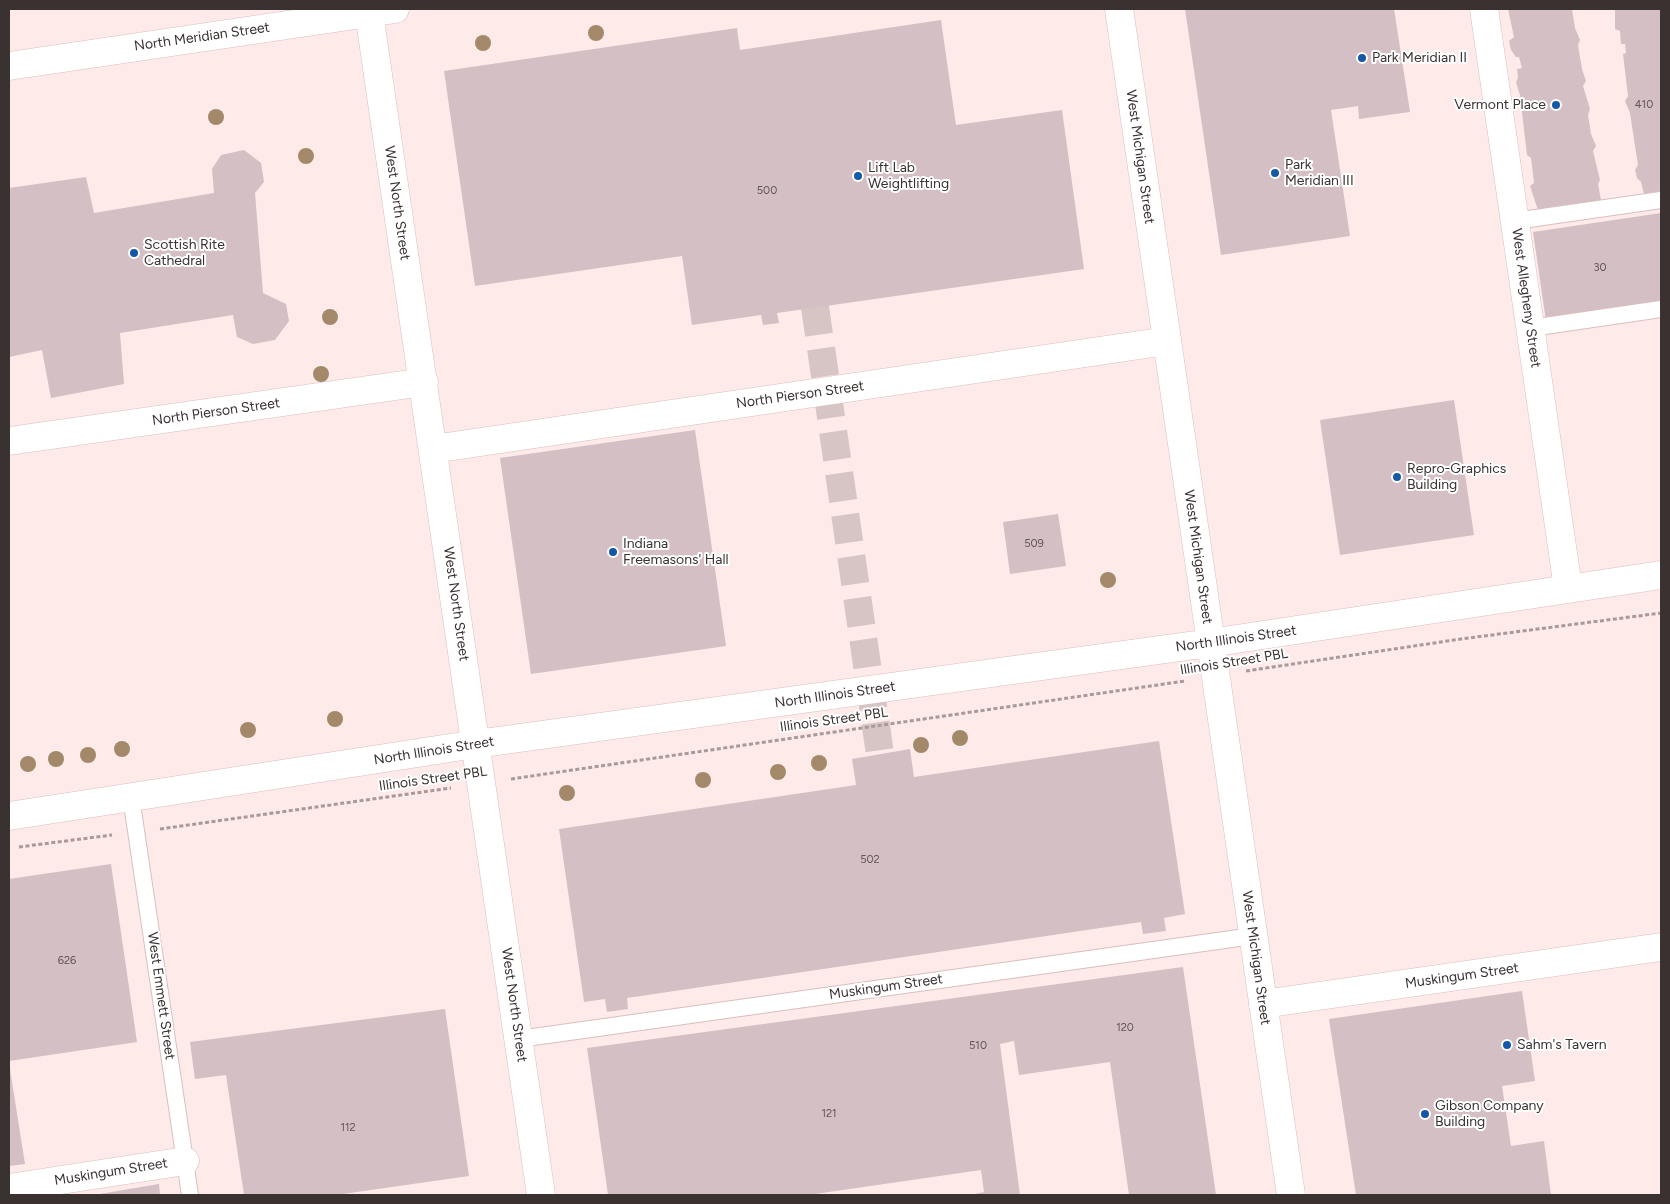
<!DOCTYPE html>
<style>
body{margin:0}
#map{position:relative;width:1670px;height:1204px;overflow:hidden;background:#fdeae9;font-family:Figtree,sans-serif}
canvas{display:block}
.frame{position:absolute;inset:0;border:10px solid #3a3131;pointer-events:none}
</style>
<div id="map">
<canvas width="1670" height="1204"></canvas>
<div class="frame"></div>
</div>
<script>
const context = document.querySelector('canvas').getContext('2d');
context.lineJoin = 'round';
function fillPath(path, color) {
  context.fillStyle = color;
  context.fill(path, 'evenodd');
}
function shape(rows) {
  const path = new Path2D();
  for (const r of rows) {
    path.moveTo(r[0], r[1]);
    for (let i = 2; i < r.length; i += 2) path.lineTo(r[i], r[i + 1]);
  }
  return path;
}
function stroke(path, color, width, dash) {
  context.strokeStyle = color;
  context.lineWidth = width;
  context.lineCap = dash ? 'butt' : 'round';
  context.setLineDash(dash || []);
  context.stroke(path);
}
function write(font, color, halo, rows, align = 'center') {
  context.font = font + ' Figtree,sans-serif';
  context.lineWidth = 4;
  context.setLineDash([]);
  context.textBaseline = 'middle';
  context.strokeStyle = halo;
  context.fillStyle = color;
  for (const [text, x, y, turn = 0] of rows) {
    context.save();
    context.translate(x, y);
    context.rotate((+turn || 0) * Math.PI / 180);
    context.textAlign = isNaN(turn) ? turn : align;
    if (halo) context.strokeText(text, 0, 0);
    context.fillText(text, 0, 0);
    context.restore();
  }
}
const building = shape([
 [1185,9,1394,9,1410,112,1359,119,1358,106,1331,110,1350,236,1221,255],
 [1508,9,1572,9,1575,28,1580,40,1578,45,1582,69,1586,81,1583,86,1590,109,1588,115,1591,134,1596,146,1593,151,1600,180,1598,184,1601,200,1538,210,1530,186,1534,183,1531,158,1527,155,1520,95,1516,82,1518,78,1517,69,1522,68,1519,57,1516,57,1511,50,1509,41,1514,37],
 [1615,9,1661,9,1661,191,1644,194,1641,182,1637,178,1635,170,1638,165,1630,113,1625,101,1628,96,1623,54,1626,53,1625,44,1621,44,1620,31,1615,29],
 [941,20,956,125,1062,110,1084,269,777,313,779,323,763,325,761,315,692,325,682,256,475,286,444,71,737,28,740,50],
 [244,150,261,163,264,182,255,193,263,293,286,304,289,321,275,340,253,344,237,337,233,315,120,333,124,384,51,398,42,350,9,357,9,188,86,177,94,213,214,193,212,169,221,155],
 [1661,213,1661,304,1546,321,1533,232],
 [1454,400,1474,535,1340,555,1320,420],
 [695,430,726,646,531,674,500,458],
 [1058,514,1066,566,1010,574,1003,522],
 [1159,741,1185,914,1164,918,1166,931,1143,934,1141,922,627,998,628,1009,607,1012,605,999,584,1002,559,829,856,785,852,759,910,749,914,777],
 [111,864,137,1042,9,1061,9,879],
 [1183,967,1216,1195,1129,1195,1110,1062,1019,1075,1014,1041,1000,1044,1020,1195,970,1195,984,1192,981,1170,808,1195,608,1195,587,1048],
 [1522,991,1535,1081,1502,1086,1511,1146,1544,1141,1551,1195,1356,1195,1329,1019],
 [445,1009,469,1176,336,1195,244,1195,226,1075,195,1079,190,1042],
 [9,1063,25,1164,9,1166],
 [159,1184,160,1195,100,1195,100,1194]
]);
const streetTunnel = shape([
 [815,307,880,754]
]);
const path = shape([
 [1246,671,1461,639,1661,613],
 [511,779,1185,681],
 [160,829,451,788],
 [19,847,112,835]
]);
const lane = shape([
 [1515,221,1661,200],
 [1531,328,1661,309],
 [131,797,190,1195],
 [519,1039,1253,936]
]);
const street = shape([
 [1484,9,1568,588],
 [9,441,424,382],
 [433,449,1167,341],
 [1263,1004,1661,947],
 [9,1188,185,1161]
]);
const secondary = shape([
 [395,9,369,13,541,1195],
 [1119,9,1291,1195],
 [9,816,476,744,1210,643,1661,575]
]);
const primary = shape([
 [9,66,369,13,368,9]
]);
const trees = [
 [596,33],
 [483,43],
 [216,117],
 [306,156],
 [330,317],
 [321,374],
 [1108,580],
 [335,719],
 [248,730],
 [960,738],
 [921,745],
 [122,749],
 [88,755],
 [56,759],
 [819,763],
 [28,764],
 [778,772],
 [703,780],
 [567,793]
];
const markers = [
 [1362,58,5,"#1458a8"],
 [1556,105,5,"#1458a8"],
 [1275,173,5,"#1458a8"],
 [858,176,5,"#1458a8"],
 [134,253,5,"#1458a8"],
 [1397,477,5,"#1458a8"],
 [613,552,5,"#1458a8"],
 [1507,1045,5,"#1458a8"],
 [1425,1114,5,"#1458a8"]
];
const numberNames = [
 ["410",1644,105],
 ["500",767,191],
 ["30",1600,268],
 ["509",1034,544],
 ["502",870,860],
 ["626",67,961],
 ["120",1125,1028],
 ["510",978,1046],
 ["121",829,1114],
 ["112",348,1128]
];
const streetNames = [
 ["North Meridian Street",202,37,-8],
 ["West Michigan Street",1140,157,82],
 ["West North Street",397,203,82],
 ["West Allegheny Street",1526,298,82],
 ["North Pierson Street",800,395,-8],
 ["North Pierson Street",216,412,-8],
 ["West Michigan Street",1198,557,82],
 ["West North Street",456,604,82],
 ["North Illinois Street",1236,639,-8],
 ["Illinois Street PBL",1234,662,-9],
 ["North Illinois Street",835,695,-8],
 ["Illinois Street PBL",834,720,-8],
 ["North Illinois Street",434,751,-9],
 ["Illinois Street PBL",433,779,-8],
 ["West Michigan Street",1256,958,82],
 ["Muskingum Street",1462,976,-8],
 ["Muskingum Street",886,987,-8],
 ["West Emmett Street",161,996,82],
 ["West North Street",514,1005,82],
 ["Muskingum Street",111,1172,-9]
];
const poiNames = [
 ["Park Meridian II",1372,58],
 ["Vermont Place",1546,105,"right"],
 ["Park",1285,165],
 ["Meridian III",1285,181],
 ["Lift Lab",868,168],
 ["Weightlifting",868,184],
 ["Scottish Rite",144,245],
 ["Cathedral",144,261],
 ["Repro-Graphics",1407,469],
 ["Building",1407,485],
 ["Indiana",623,544],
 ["Freemasons' Hall",623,560],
 ["Sahm's Tavern",1517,1045],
 ["Gibson Company",1435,1106],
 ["Building",1435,1122]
];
fillPath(building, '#d4bfc5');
stroke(streetTunnel, '#d6c5c4', 28, [28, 14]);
stroke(lane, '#d7c0be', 18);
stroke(street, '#d7c0be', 29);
stroke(secondary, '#d7c0be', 29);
stroke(primary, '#d7c0be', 29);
stroke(path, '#a89a99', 3, [4, 2.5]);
stroke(lane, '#fff', 16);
stroke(street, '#fff', 28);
stroke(secondary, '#fff', 28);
stroke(primary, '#fff', 28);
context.fillStyle = '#a38969';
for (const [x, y] of trees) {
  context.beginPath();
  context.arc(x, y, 8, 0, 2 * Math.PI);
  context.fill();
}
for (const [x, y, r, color] of markers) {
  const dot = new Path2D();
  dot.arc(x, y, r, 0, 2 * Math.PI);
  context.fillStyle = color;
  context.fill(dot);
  stroke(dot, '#fff', 2);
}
write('11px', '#605456', null, numberNames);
write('14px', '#3a3131', '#fff', streetNames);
write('14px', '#3a3131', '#fff', poiNames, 'left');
</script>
